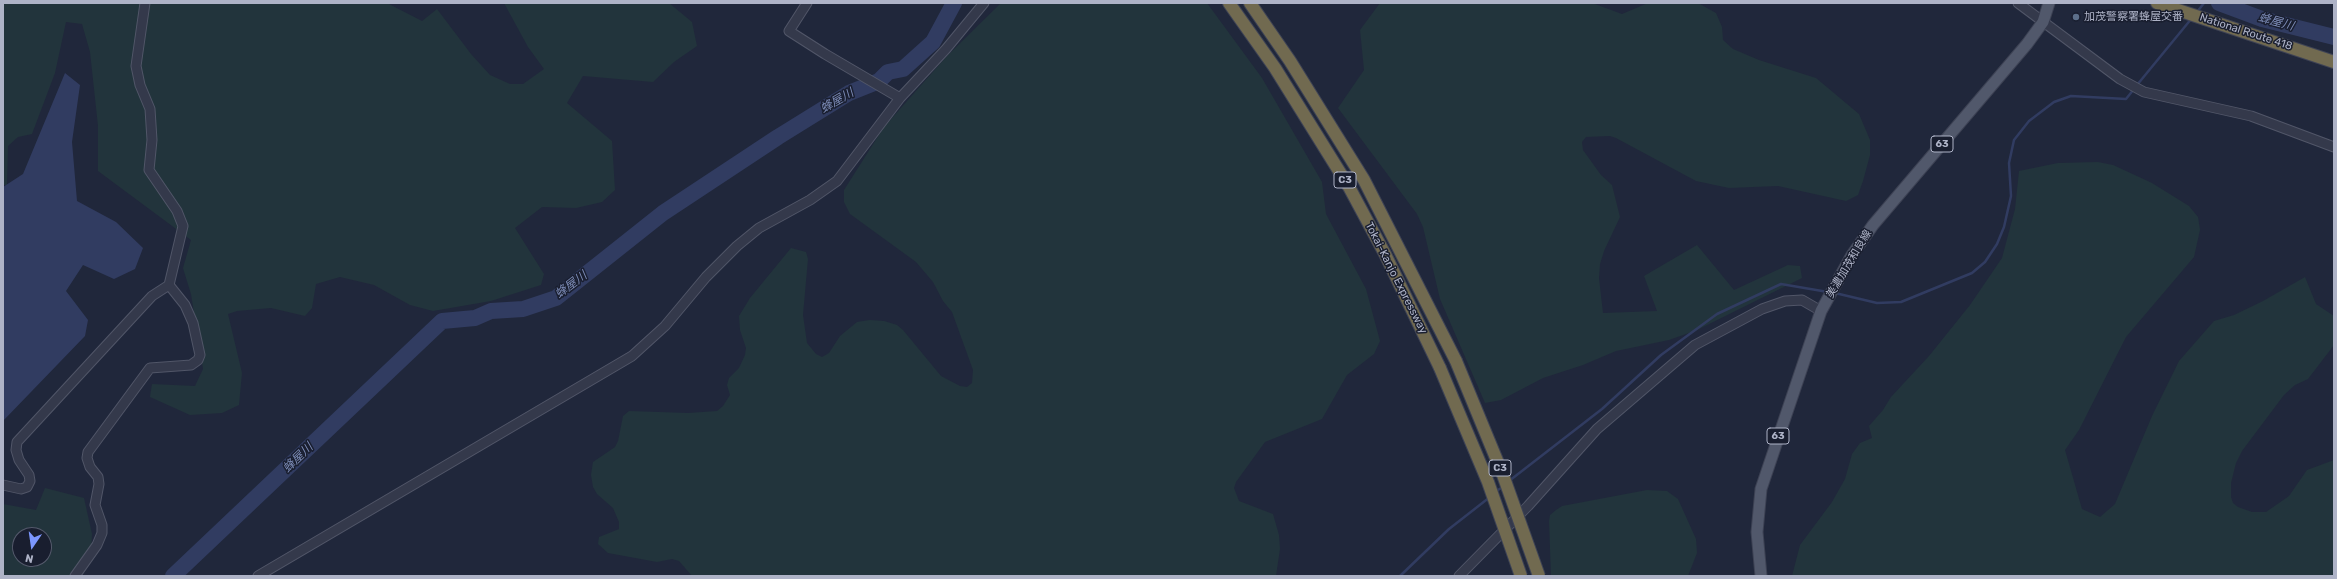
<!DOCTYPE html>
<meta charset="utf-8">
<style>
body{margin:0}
#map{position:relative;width:2337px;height:579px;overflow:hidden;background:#20273b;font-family:Rubik,sans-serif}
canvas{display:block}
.frame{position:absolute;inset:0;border:4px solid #aeb3c7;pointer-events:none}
.north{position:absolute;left:12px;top:527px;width:40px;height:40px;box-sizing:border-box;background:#191e2f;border:1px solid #555a6c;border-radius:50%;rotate:193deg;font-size:11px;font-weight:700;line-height:16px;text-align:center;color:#aeb3c7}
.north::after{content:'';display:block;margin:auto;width:14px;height:18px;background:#7c97fe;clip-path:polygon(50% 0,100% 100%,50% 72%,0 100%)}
</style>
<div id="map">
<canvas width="2337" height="579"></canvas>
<div class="frame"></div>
<div class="north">N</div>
</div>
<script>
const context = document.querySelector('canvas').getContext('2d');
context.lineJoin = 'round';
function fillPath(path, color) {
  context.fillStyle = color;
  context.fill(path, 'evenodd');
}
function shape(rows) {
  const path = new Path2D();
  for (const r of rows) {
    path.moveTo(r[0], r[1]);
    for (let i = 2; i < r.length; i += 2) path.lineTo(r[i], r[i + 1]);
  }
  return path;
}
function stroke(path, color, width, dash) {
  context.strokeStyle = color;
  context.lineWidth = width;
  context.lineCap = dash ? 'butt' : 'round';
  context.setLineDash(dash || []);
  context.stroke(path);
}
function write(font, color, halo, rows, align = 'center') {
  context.font = font + ' Rubik,"Noto Sans JP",sans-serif';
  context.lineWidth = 3;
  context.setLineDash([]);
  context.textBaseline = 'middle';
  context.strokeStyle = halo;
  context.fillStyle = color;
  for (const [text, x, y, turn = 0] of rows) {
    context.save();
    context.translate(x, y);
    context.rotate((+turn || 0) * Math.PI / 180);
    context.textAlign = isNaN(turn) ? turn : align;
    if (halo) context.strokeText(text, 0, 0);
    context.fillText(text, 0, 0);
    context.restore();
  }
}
const green = shape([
 [3,3,387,3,422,21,437,9,471,54,490,75,510,84,523,84,544,69,528,47,504,3,669,3,692,22,697,46,674,62,653,82,583,76,567,103,612,141,615,190,602,202,576,208,542,207,515,228,544,274,541,285,491,301,433,311,410,305,374,285,340,277,316,284,312,308,305,316,271,308,237,311,228,314,242,373,239,405,222,413,190,415,150,397,152,384,195,386,203,369,191,294,183,268,191,240,98,171,98,126,90,52,82,24,66,22,55,73,32,134,18,137,8,146,7,185,3,185],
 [1001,3,1207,3,1262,78,1322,182,1326,214,1366,289,1380,341,1374,354,1347,375,1322,419,1265,442,1236,482,1234,488,1239,501,1273,514,1279,535,1280,549,1276,576,692,576,679,561,672,559,657,562,608,553,598,544,599,537,619,529,619,522,613,508,597,494,593,487,591,475,593,462,615,447,618,441,623,416,629,411,688,413,717,411,723,406,730,395,727,385,729,378,739,368,745,355,746,348,740,330,739,316,750,298,791,248,806,252,808,259,803,315,807,343,816,354,822,357,829,353,840,336,857,322,870,320,884,321,897,325,903,330,941,376,960,386,967,387,972,383,973,370,952,312,943,301,933,282,916,262,850,214,844,202,844,190,884,127,947,56],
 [1380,3,1592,3,1622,14,1648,3,1698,3,1716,13,1722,27,1723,40,1733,49,1759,60,1816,78,1859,114,1870,140,1870,155,1863,181,1858,195,1846,201,1778,186,1729,188,1696,181,1616,138,1610,136,1586,137,1582,142,1583,150,1601,175,1612,185,1620,217,1604,251,1600,264,1599,278,1603,313,1657,311,1644,276,1697,245,1734,290,1788,265,1800,266,1802,278,1697,330,1669,340,1616,351,1583,365,1543,378,1501,400,1485,403,1440,299,1423,227,1417,214,1338,108,1364,70,1360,30],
 [2098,162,2113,165,2152,183,2189,206,2198,217,2200,230,2194,257,2126,337,2079,430,2065,450,2082,509,2100,517,2115,504,2152,416,2179,361,2214,321,2234,315,2263,301,2305,277,2316,304,2334,316,2334,345,2308,379,2295,385,2284,395,2242,451,2236,463,2231,483,2231,497,2233,503,2238,507,2252,512,2266,512,2289,496,2307,470,2334,460,2334,576,1792,576,1800,545,1832,502,1845,479,1852,454,1860,443,1872,438,1869,426,1883,410,1891,397,1929,356,1970,305,2002,258,2015,209,2019,171,2058,163],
 [45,488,84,498,92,534,91,555,69,576,3,576,3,504,36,510],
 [20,535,44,535,44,559,20,559],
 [1647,490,1667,491,1678,499,1696,539,1697,553,1688,576,1551,576,1549,521,1550,515,1556,510,1562,506]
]);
const water = shape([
 [65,73,80,85,72,142,77,201,116,222,143,248,135,269,114,279,83,265,66,291,88,320,85,336,3,421,3,187,23,174]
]);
const stream = shape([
 [2197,12,2204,3],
 [2137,85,2192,18],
 [1835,293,1877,303,1901,302,1972,273,1985,262,1997,244,2004,227,2011,196,2009,163,2014,140,2029,121,2054,102,2071,96,2126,99,2134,89],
 [1509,481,1602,409,1661,355,1717,314,1781,284,1828,292],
 [1495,492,1504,486],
 [1400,576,1449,529,1490,497]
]);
const river = shape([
 [2219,3,2262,19,2334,37],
 [173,576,442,321,475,318,491,311,523,309,556,298,663,213,778,137,849,93,879,81,888,72,903,69,933,42,954,3]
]);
const minor = shape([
 [807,3,789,31,825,54,900,98],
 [2018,3,2120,79,2144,92,2251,116,2334,147],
 [3,485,21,489,27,487,30,481,29,475,19,460,16,450,17,442,152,296,169,285,183,226,177,211,149,170,152,140,150,109,140,85,136,66,145,3],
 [75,576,97,545,102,533,102,525,95,505,99,484,98,477,90,467,87,458,88,452,150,368,191,365,198,360,200,355,193,323,185,305,169,285],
 [258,576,632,356,665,326,706,277,737,246,759,228,810,200,837,181,900,98,946,49,984,3],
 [1459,576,1528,506,1597,429,1695,345,1762,309,1785,301,1802,300,1821,311]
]);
const major = shape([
 [1761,576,1757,532,1761,489,1821,311,1852,255,1873,225,2027,44,2043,22,2049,3]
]);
const highway = shape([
 [1229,3,1275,68,1349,187,1385,254,1440,368],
 [1250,3,1290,61,1364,180,1456,361],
 [2157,3,2334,62]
]);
const highwayBridge = shape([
 [1456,361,1503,475,1539,576],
 [1440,368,1488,482,1521,576]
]);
const markers = [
 [2076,17,4,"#5c6f8a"]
];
const shields = [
 [1942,144,22],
 [1345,180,22],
 [1778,436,22],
 [1500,468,22]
];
const shieldNames = [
 ["63",1942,144],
 ["C3",1345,180],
 ["63",1778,436],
 ["C3",1500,468]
];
const poiNames = [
 ["加茂警察署蜂屋交番",2084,17]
];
const streetNames = [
 ["National Route 418",2246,32,18],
 ["美濃加茂和良線",1849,264,-59],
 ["Tokai-Kanjo Expressway",1396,278,63]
];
const waterNames = [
 ["蜂屋川",2276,22,15],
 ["蜂屋川",837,101,-30],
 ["蜂屋川",571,285,-37],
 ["蜂屋川",298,458,-44]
];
fillPath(green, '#22343c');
fillPath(water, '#313c61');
stroke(stream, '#313c61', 2.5);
stroke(river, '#313c61', 16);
stroke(minor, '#515668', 11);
stroke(major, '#3d4254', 13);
stroke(highway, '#3e4355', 14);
stroke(minor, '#34394b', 9);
stroke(major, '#51586b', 11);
stroke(highway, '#716a50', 12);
stroke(highwayBridge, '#3e4355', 14, []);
stroke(highwayBridge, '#716a50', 12);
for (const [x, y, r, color] of markers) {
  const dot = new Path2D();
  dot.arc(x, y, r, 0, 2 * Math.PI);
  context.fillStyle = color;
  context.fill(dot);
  stroke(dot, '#191e2f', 1.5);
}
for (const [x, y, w] of shields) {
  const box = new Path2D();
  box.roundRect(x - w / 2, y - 8, w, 16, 3);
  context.fillStyle = '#191e2f';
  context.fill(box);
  stroke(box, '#aeb3c7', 1);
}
write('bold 10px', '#aeb3c7', null, shieldNames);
write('11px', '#aeb3c7', '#191e2f', poiNames, 'left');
write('11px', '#aeb3c7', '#191e2f', streetNames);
write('italic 12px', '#7c8bb6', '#191e2f', waterNames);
</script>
